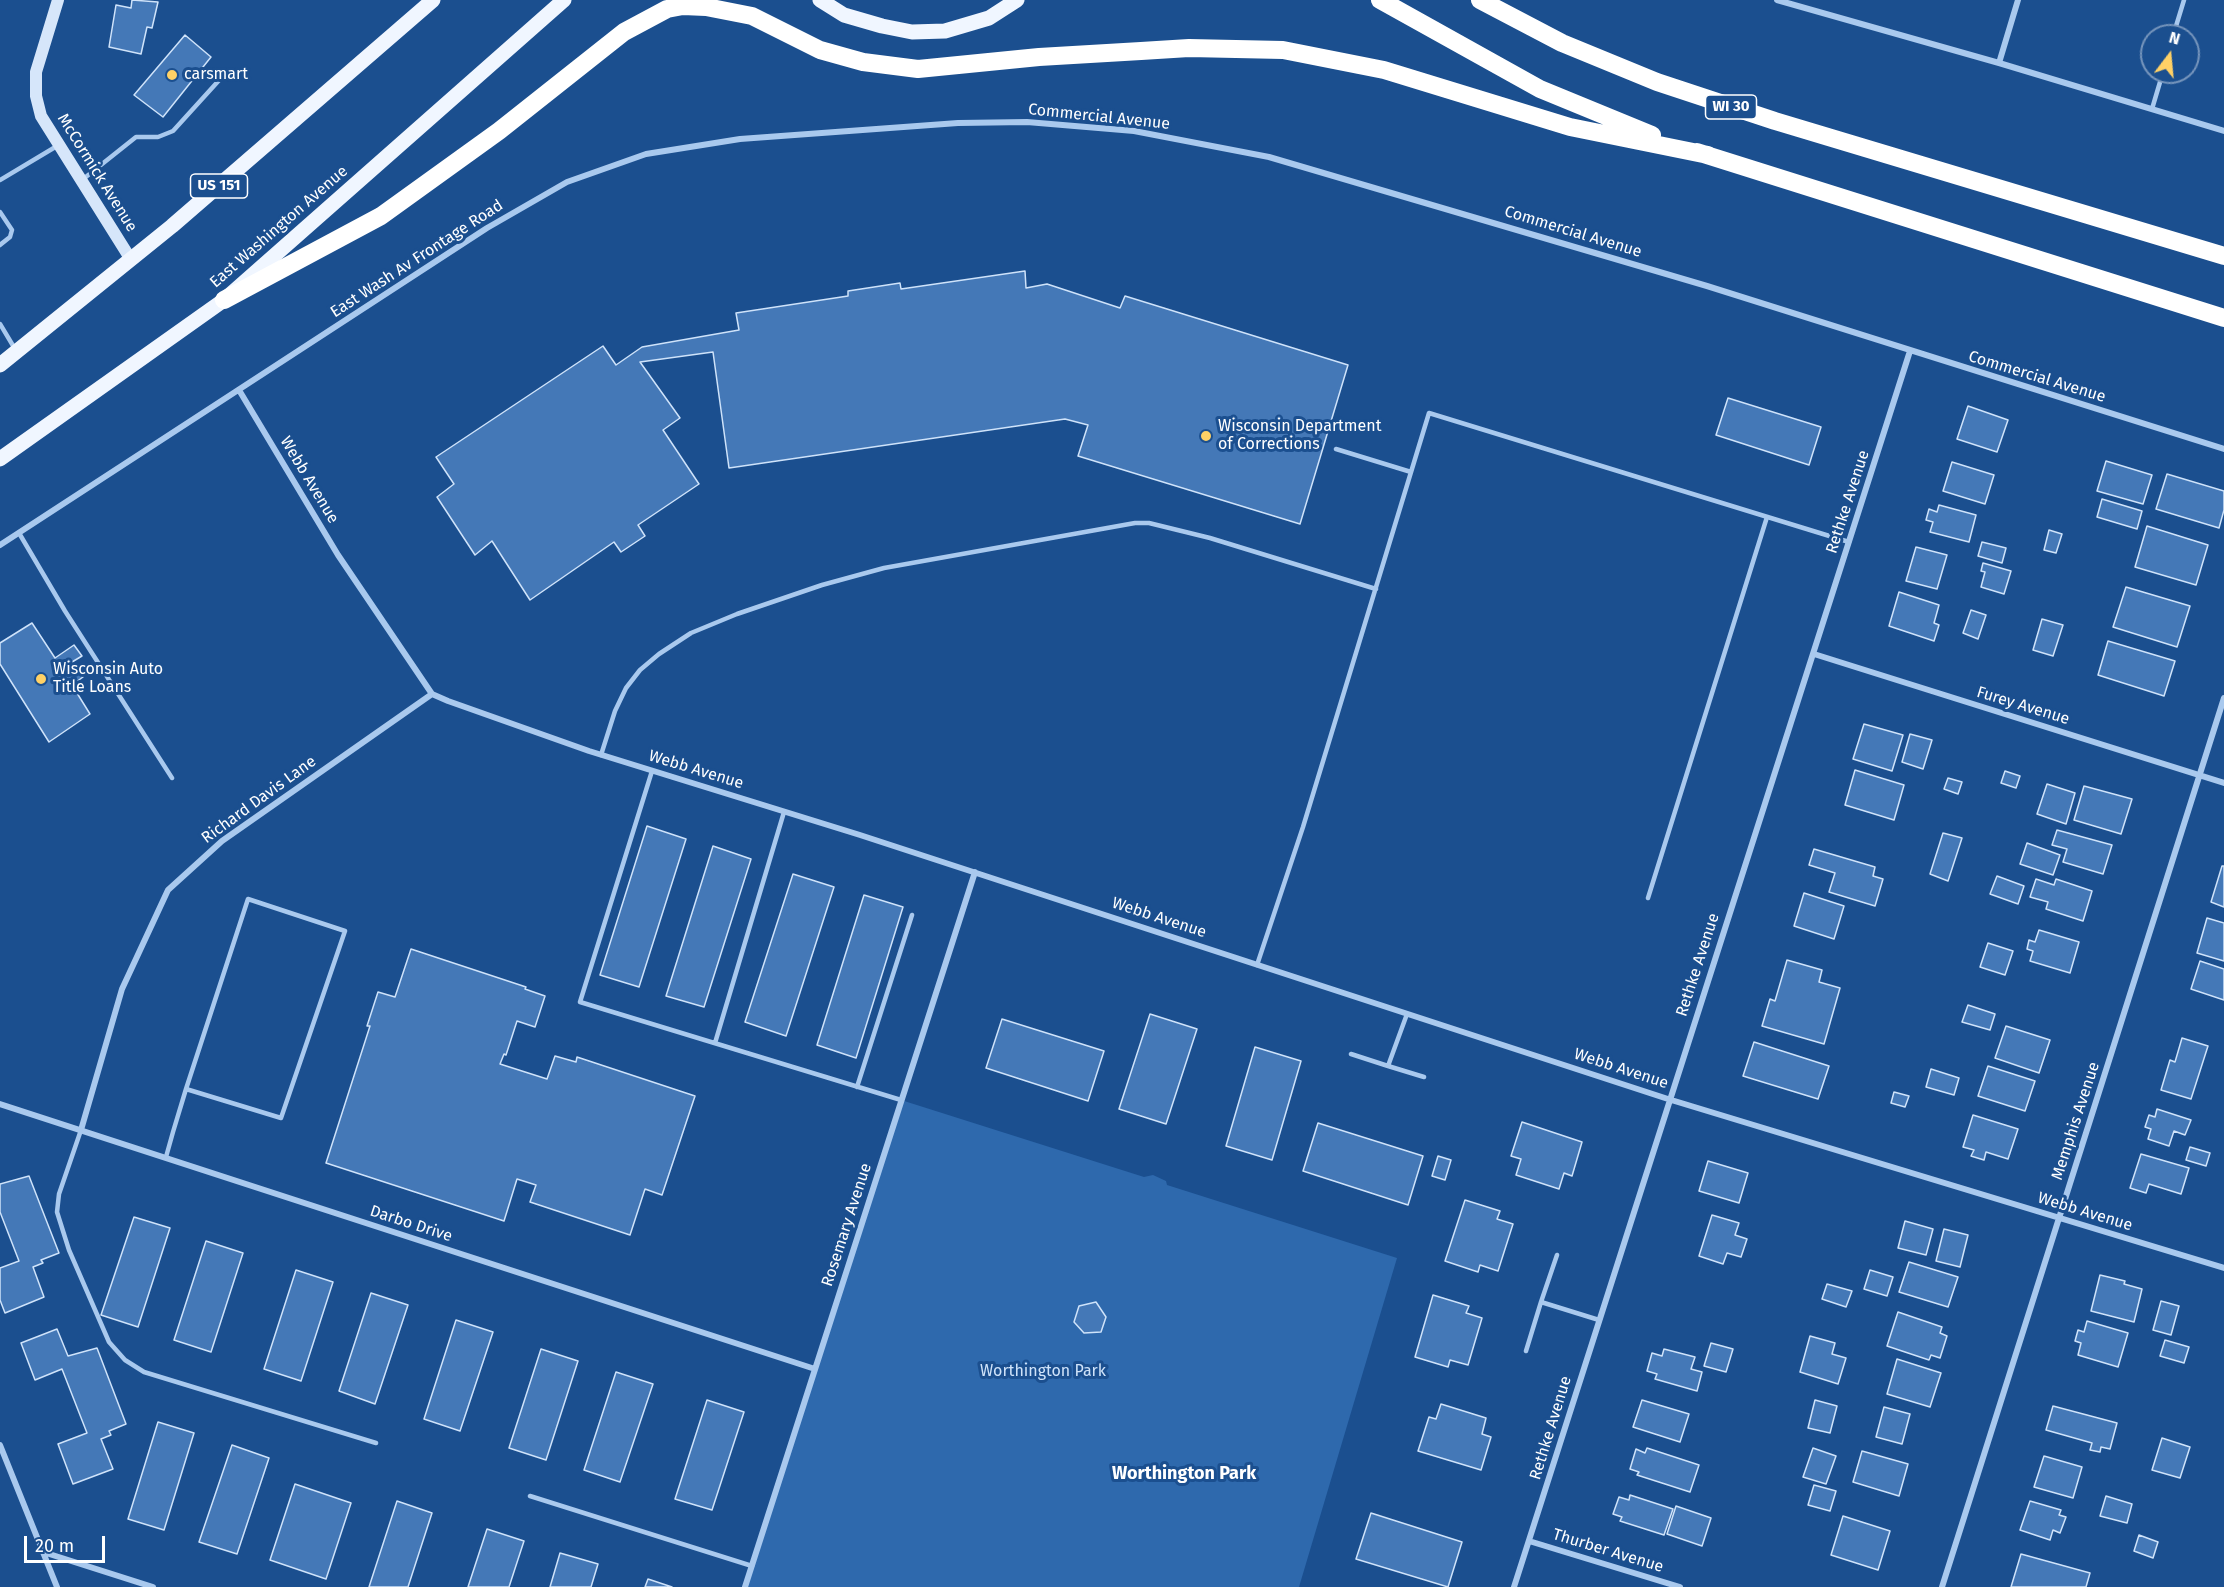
<!DOCTYPE html>
<style>
body{margin:0}
#map{position:relative;width:2224px;height:1587px;overflow:hidden;background:#1b4f8f;font-family:"Fira Sans",sans-serif}
canvas{display:block}
.north{position:absolute;left:2140px;top:24px;width:60px;height:60px;box-sizing:border-box;background:#1b4f8f;border:2px solid #7695bc;border-radius:50%;rotate:16deg;font-size:16px;font-weight:700;line-height:24px;text-align:center;color:#fff}
.north::after{content:'';display:block;margin:auto;width:21px;height:27px;background:#ffd166;clip-path:polygon(50% 0,100% 100%,50% 72%,0 100%)}
.scale{position:absolute;left:24px;top:1536px;width:81px;height:27px;box-sizing:border-box;border:3px solid #fff;border-top:0;padding-left:8px;font-size:18px;line-height:21px;white-space:nowrap;color:#fff;-webkit-text-stroke:4px #1b4f8f;paint-order:stroke}
</style>
<div id="map">
<canvas width="2224" height="1587"></canvas>
<div class="north">N</div>
<div class="scale">20 m</div>
</div>
<script>
const context = document.querySelector('canvas').getContext('2d');
context.lineJoin = 'round';
function fillPath(path, color) {
  context.fillStyle = color;
  context.fill(path, 'evenodd');
}
function shape(rows) {
  const path = new Path2D();
  for (const r of rows) {
    path.moveTo(r[0], r[1]);
    for (let i = 2; i < r.length; i += 2) path.lineTo(r[i], r[i + 1]);
  }
  return path;
}
function stroke(path, color, width, dash) {
  context.strokeStyle = color;
  context.lineWidth = width;
  context.lineCap = dash ? 'butt' : 'round';
  context.setLineDash(dash || []);
  context.stroke(path);
}
function write(font, color, halo, rows, align = 'center') {
  context.font = font + ' "Fira Sans",sans-serif';
  context.lineWidth = 6;
  context.setLineDash([]);
  context.textBaseline = 'middle';
  context.strokeStyle = halo;
  context.fillStyle = color;
  for (const [text, x, y, turn = 0] of rows) {
    context.save();
    context.translate(x, y);
    context.rotate((+turn || 0) * Math.PI / 180);
    context.textAlign = isNaN(turn) ? turn : align;
    if (halo) context.strokeText(text, 0, 0);
    context.fillText(text, 0, 0);
    context.restore();
  }
}
const green = shape([
 [901,1100,1144,1177,1153,1175,1166,1181,1167,1185,1397,1258,1299,1587,745,1587]
]);
const building = shape([
 [132,0,158,2,152,28,147,27,141,54,109,47,116,5,131,8,132,0],
 [185,35,211,57,163,117,134,95,185,35],
 [1025,271,1026,288,1047,284,1120,308,1125,296,1348,365,1300,524,1078,456,1088,425,1065,419,729,468,713,352,640,362,680,418,663,430,699,484,638,525,645,536,621,552,614,542,530,600,492,541,475,555,437,497,454,484,436,457,603,346,616,365,642,347,739,330,736,313,848,296,848,291,900,283,901,289,1025,271],
 [1728,398,1821,427,1809,465,1716,435,1728,398],
 [1968,406,2008,420,1997,452,1957,439,1968,406],
 [2106,461,2152,475,2143,504,2097,491,2106,461],
 [1952,462,1994,475,1985,504,1943,491,1952,462],
 [2167,474,2224,491,2224,510,2219,528,2156,509,2167,474],
 [2102,499,2142,511,2137,529,2097,517,2102,499],
 [1939,505,1976,515,1969,542,1930,532,1933,522,1926,520,1929,509,1937,512,1939,505],
 [2147,526,2208,545,2196,585,2135,567,2147,526],
 [2049,530,2062,534,2056,553,2044,550,2049,530],
 [1982,542,2006,548,2002,563,1978,556,1982,542],
 [1916,547,1947,555,1937,589,1906,581,1916,547],
 [1983,563,2011,571,2004,594,1981,587,1985,572,1981,571,1983,563],
 [2126,587,2190,606,2177,647,2113,627,2126,587],
 [1899,592,1939,605,1934,623,1939,625,1934,641,1889,626,1899,592],
 [1971,610,1986,615,1978,639,1963,633,1971,610],
 [2042,619,2063,625,2053,656,2033,650,2042,619],
 [32,623,55,658,74,645,82,656,72,662,83,677,72,685,90,714,49,742,0,664,0,643,32,623],
 [2108,641,2175,661,2164,696,2098,675,2108,641],
 [1864,724,1903,735,1892,771,1853,759,1864,724],
 [1910,734,1932,740,1923,769,1902,762,1910,734],
 [1855,770,1904,785,1894,820,1845,805,1855,770],
 [2005,771,2020,776,2016,788,2001,783,2005,771],
 [1948,778,1962,782,1958,794,1944,789,1948,778],
 [2047,784,2075,793,2066,824,2037,814,2047,784],
 [2084,786,2132,799,2121,834,2074,820,2084,786],
 [647,826,686,839,639,987,600,975,647,826],
 [2057,830,2112,845,2103,874,2063,862,2067,849,2052,845,2057,830],
 [1943,833,1962,838,1948,881,1930,874,1943,833],
 [2027,843,2060,855,2053,875,2020,864,2027,843],
 [713,846,751,859,704,1007,666,996,713,846],
 [1814,849,1875,867,1873,876,1883,879,1875,906,1829,892,1835,873,1809,865,1814,849],
 [2222,866,2224,866,2224,907,2211,902,2222,866],
 [793,874,834,887,786,1036,745,1022,793,874],
 [1997,876,2024,886,2018,904,1990,894,1997,876],
 [2036,879,2054,885,2056,879,2092,891,2083,921,2046,909,2048,902,2030,897,2036,879],
 [1804,893,1844,906,1834,939,1794,926,1804,893],
 [864,895,903,907,856,1058,817,1045,864,895],
 [2207,918,2224,923,2224,961,2197,953,2207,918],
 [2039,930,2079,942,2070,973,2030,961,2033,951,2027,949,2029,940,2035,942,2039,930],
 [1988,943,2013,951,2005,975,1980,967,1988,943],
 [411,949,526,987,525,989,545,996,535,1027,517,1021,506,1055,504,1054,500,1064,547,1079,555,1056,576,1062,577,1057,695,1096,662,1195,645,1189,630,1235,530,1202,536,1185,517,1179,504,1221,326,1163,370,1026,367,1026,378,992,395,997,411,949],
 [1787,960,1822,970,1819,982,1840,988,1824,1044,1762,1026,1770,999,1775,1001,1787,960],
 [2200,961,2224,969,2224,1000,2191,989,2200,961],
 [1968,1005,1995,1014,1990,1030,1962,1022,1968,1005],
 [1150,1014,1197,1029,1166,1124,1119,1109,1150,1014],
 [1002,1019,1104,1051,1088,1101,986,1068,1002,1019],
 [2006,1026,2050,1040,2039,1073,1995,1058,2006,1026],
 [2182,1038,2208,1046,2191,1099,2161,1090,2170,1060,2175,1062,2182,1038],
 [1754,1042,1829,1066,1818,1099,1743,1076,1754,1042],
 [1255,1047,1301,1061,1272,1160,1226,1146,1255,1047],
 [1988,1066,2035,1081,2025,1111,1978,1096,1988,1066],
 [1931,1069,1959,1078,1954,1095,1926,1087,1931,1069],
 [1894,1092,1909,1096,1905,1107,1891,1103,1894,1092],
 [2157,1109,2191,1120,2185,1135,2174,1131,2169,1146,2148,1139,2151,1129,2145,1127,2149,1115,2155,1117,2157,1109],
 [1973,1115,2018,1129,2008,1159,1986,1152,1984,1160,1971,1156,1974,1150,1963,1147,1973,1115],
 [1522,1122,1582,1142,1572,1176,1564,1173,1559,1189,1516,1175,1521,1159,1511,1156,1522,1122],
 [1318,1123,1423,1156,1408,1205,1303,1171,1318,1123],
 [2190,1147,2210,1153,2206,1166,2186,1160,2190,1147],
 [2141,1154,2189,1168,2181,1194,2149,1184,2146,1193,2130,1188,2141,1154],
 [1438,1156,1451,1160,1445,1180,1432,1176,1438,1156],
 [1708,1161,1748,1173,1739,1203,1699,1191,1708,1161],
 [29,1176,59,1253,41,1260,43,1263,33,1267,44,1297,5,1313,0,1300,0,1268,19,1261,0,1212,0,1184,29,1176],
 [1465,1200,1500,1211,1497,1219,1513,1224,1498,1271,1480,1265,1478,1272,1445,1261,1465,1200],
 [1712,1215,1739,1223,1735,1235,1747,1239,1741,1257,1727,1253,1723,1264,1699,1256,1712,1215],
 [134,1217,170,1228,138,1327,101,1315,134,1217],
 [1905,1221,1933,1229,1926,1255,1898,1248,1905,1221],
 [1944,1229,1968,1235,1960,1267,1936,1261,1944,1229],
 [206,1241,243,1253,211,1352,174,1340,206,1241],
 [1909,1262,1958,1277,1948,1307,1899,1292,1909,1262],
 [296,1270,333,1282,301,1381,264,1369,296,1270],
 [1870,1270,1893,1277,1887,1296,1864,1289,1870,1270],
 [2100,1275,2125,1281,2124,1284,2142,1289,2134,1322,2091,1311,2100,1275],
 [1827,1284,1852,1291,1846,1307,1822,1299,1827,1284],
 [371,1293,408,1305,375,1404,339,1391,371,1293],
 [1433,1295,1469,1306,1466,1313,1482,1318,1468,1365,1450,1360,1448,1367,1415,1357,1433,1295],
 [2161,1301,2179,1306,2171,1335,2153,1330,2161,1301],
 [1096,1302,1106,1317,1101,1332,1084,1333,1074,1322,1079,1306,1096,1302],
 [1898,1312,1942,1327,1940,1333,1947,1336,1940,1358,1931,1355,1929,1360,1887,1346,1898,1312],
 [456,1320,493,1332,460,1431,424,1419,456,1320],
 [2087,1321,2128,1333,2118,1367,2078,1355,2081,1343,2075,1341,2078,1330,2084,1332,2087,1321],
 [57,1329,68,1356,97,1348,126,1424,109,1431,111,1435,101,1439,113,1469,73,1484,58,1444,87,1433,62,1369,35,1380,21,1343,57,1329],
 [1810,1336,1835,1343,1832,1354,1846,1358,1838,1384,1800,1372,1810,1336],
 [2165,1340,2189,1347,2184,1363,2160,1356,2165,1340],
 [1711,1343,1733,1349,1726,1372,1704,1366,1711,1343],
 [541,1349,578,1361,546,1460,509,1448,541,1349],
 [1664,1349,1695,1357,1691,1369,1702,1372,1697,1391,1655,1379,1657,1374,1647,1371,1652,1353,1662,1356,1664,1349],
 [1897,1359,1941,1373,1930,1407,1887,1394,1897,1359],
 [616,1372,653,1384,620,1482,584,1470,616,1372],
 [707,1400,744,1412,712,1510,675,1499,707,1400],
 [1642,1400,1689,1414,1680,1442,1633,1427,1642,1400],
 [1815,1400,1837,1406,1830,1433,1808,1428,1815,1400],
 [1441,1404,1486,1418,1482,1434,1491,1437,1481,1470,1418,1451,1429,1417,1436,1419,1441,1404],
 [2053,1406,2117,1423,2110,1449,2101,1447,2100,1452,2090,1450,2092,1443,2046,1430,2053,1406],
 [1884,1407,1910,1414,1902,1444,1876,1437,1884,1407],
 [158,1422,194,1433,164,1530,128,1519,158,1422],
 [2162,1438,2190,1447,2180,1478,2152,1470,2162,1438],
 [232,1445,269,1458,237,1554,199,1542,232,1445],
 [1647,1448,1699,1465,1690,1492,1637,1475,1639,1472,1630,1469,1636,1449,1645,1453,1647,1448],
 [1813,1448,1836,1456,1826,1484,1803,1477,1813,1448],
 [1862,1451,1908,1464,1899,1496,1853,1482,1862,1451],
 [2044,1456,2082,1467,2073,1498,2034,1487,2044,1456],
 [295,1484,351,1503,326,1579,270,1560,295,1484],
 [1814,1485,1836,1491,1830,1511,1808,1505,1814,1485],
 [1630,1495,1673,1509,1664,1535,1620,1521,1622,1517,1613,1514,1619,1497,1629,1500,1630,1495],
 [2106,1496,2132,1504,2127,1523,2100,1516,2106,1496],
 [397,1501,432,1513,408,1587,369,1587,397,1501],
 [2030,1501,2061,1510,2059,1515,2066,1517,2060,1533,2053,1530,2050,1540,2020,1530,2030,1501],
 [1676,1506,1711,1518,1702,1546,1667,1534,1676,1506],
 [1371,1513,1462,1542,1448,1587,1356,1559,1371,1513],
 [1843,1516,1890,1531,1878,1570,1831,1555,1843,1516],
 [487,1529,524,1541,509,1587,468,1587,487,1529],
 [2139,1535,2158,1542,2153,1558,2134,1551,2139,1535],
 [560,1553,598,1564,591,1587,550,1587,560,1553],
 [2021,1554,2090,1573,2086,1587,2011,1587,2021,1554],
 [648,1579,672,1587,645,1587,648,1579]
]);
const lane = shape([
 [2173,36,2184,0],
 [2152,109,2163,72],
 [0,180,57,146],
 [82,180,136,137,158,137,173,131,222,77],
 [0,212,12,230,10,237,0,245],
 [0,324,15,349],
 [1336,449,1411,472],
 [19,533,65,611,172,778],
 [601,755,615,711,626,688,640,670,659,654,691,633,737,614,822,585,884,568,1135,523,1149,523,1210,538,1376,589],
 [652,771,580,1002,901,1100],
 [1648,898,1767,517],
 [1257,965,1303,827,1429,413,1849,542],
 [1407,1014,1388,1066,1424,1077],
 [715,1043,784,812],
 [1351,1054,1388,1066],
 [857,1087,912,915],
 [81,1130,59,1194,57,1212,69,1250,109,1342,125,1360,144,1372,376,1443],
 [166,1157,173,1132,186,1089,248,899,345,931,281,1118,186,1089],
 [1557,1255,1541,1302,1599,1320],
 [1526,1351,1541,1302],
 [530,1496,752,1566]
]);
const street = shape([
 [1777,0,1999,63,2224,131],
 [1999,63,2018,0],
 [239,390,338,555,432,694,448,701,589,751,860,835,1668,1099,2224,1268],
 [0,545,487,228,567,182,646,154,740,139,958,123,1027,122,1134,131,1269,157,1707,286,2224,449],
 [1814,654,2224,783],
 [0,1104,815,1369],
 [81,1130,122,989,168,890,222,841,432,694],
 [0,1445,57,1587],
 [1529,1541,1680,1587],
 [43,1552,153,1587],
 [745,1587,975,872],
 [1514,1587,1910,351],
 [1942,1587,2224,698]
]);
const secondary = shape([
 [58,0,36,72,36,96,41,116,130,258]
]);
const primary = shape([
 [820,0,844,15,882,26,912,32,945,31,989,18,1017,0],
 [0,365,172,226,433,0],
 [0,459,224,300,564,0]
]);
const highway = shape([
 [1380,0,1540,89,1652,135],
 [1480,0,1562,43,1657,82,1775,121,2224,256],
 [1697,152,2224,318],
 [224,300,381,216,499,131,624,32,667,9,683,6,706,7,752,16,820,50,863,62,918,69,1039,57,1141,51,1189,48,1283,50,1384,70,1570,127,1708,155]
]);
const markers = [
 [172,75,6,"#ffd166"],
 [1206,436,6,"#ffd166"],
 [41,679,6,"#ffd166"]
];
const shields = [
 [1731,107,51],
 [219,186,57]
];
const shieldNames = [
 ["WI 30",1731,107],
 ["US 151",219,186]
];
const poiNames = [
 ["carsmart",184,75],
 ["Wisconsin Department",1218,427],
 ["of Corrections",1218,445],
 ["Wisconsin Auto",53,670],
 ["Title Loans",53,688]
];
const streetNames = [
 ["Commercial Avenue",1099,117,6],
 ["McCormick Avenue",97,173,58],
 ["East Washington Avenue",279,227,-41],
 ["Commercial Avenue",1573,232,17],
 ["East Wash Av Frontage Road",417,259,-33],
 ["Commercial Avenue",2037,377,17],
 ["Webb Avenue",309,480,59],
 ["Rethke Avenue",1848,502,-72],
 ["Furey Avenue",2023,706,17],
 ["Webb Avenue",696,770,17],
 ["Richard Davis Lane",259,800,-36],
 ["Webb Avenue",1159,918,18],
 ["Rethke Avenue",1698,965,-72],
 ["Webb Avenue",1621,1069,18],
 ["Memphis Avenue",2076,1121,-72],
 ["Webb Avenue",2085,1212,17],
 ["Darbo Drive",411,1224,18],
 ["Rosemary Avenue",847,1225,-72],
 ["Rethke Avenue",1551,1428,-73],
 ["Thurber Avenue",1608,1551,17]
];
const parkNames = [
 ["Worthington Park",1043,1372]
];
const neighbourhoodNames = [
 ["Worthington Park",1184,1474]
];
fillPath(green, '#2e69ad');
fillPath(building, '#4478b7');
stroke(building, '#cfe3fa', 1.5);
stroke(lane, '#a9c9ee', 4.5);
stroke(street, '#a9c9ee', 6);
stroke(secondary, '#d6e6fa', 12);
stroke(primary, '#f0f6ff', 15);
stroke(highway, '#fff', 18);
for (const [x, y, r, color] of markers) {
  const dot = new Path2D();
  dot.arc(x, y, r, 0, 2 * Math.PI);
  context.fillStyle = color;
  context.fill(dot);
  stroke(dot, '#1b4f8f', 2);
}
for (const [x, y, w] of shields) {
  const box = new Path2D();
  box.roundRect(x - w / 2, y - 12, w, 24, 4.5);
  context.fillStyle = '#1b4f8f';
  context.fill(box);
  stroke(box, '#fff', 1.5);
}
write('bold 15px', '#fff', null, shieldNames);
write('16px', '#fff', '#1b4f8f', poiNames, 'left');
write('16px', '#fff', '#1b4f8f', streetNames);
write('16px', '#cfe3fa', '#1b4f8f', parkNames);
write('bold 18px', '#fff', '#1b4f8f', neighbourhoodNames);
</script>
